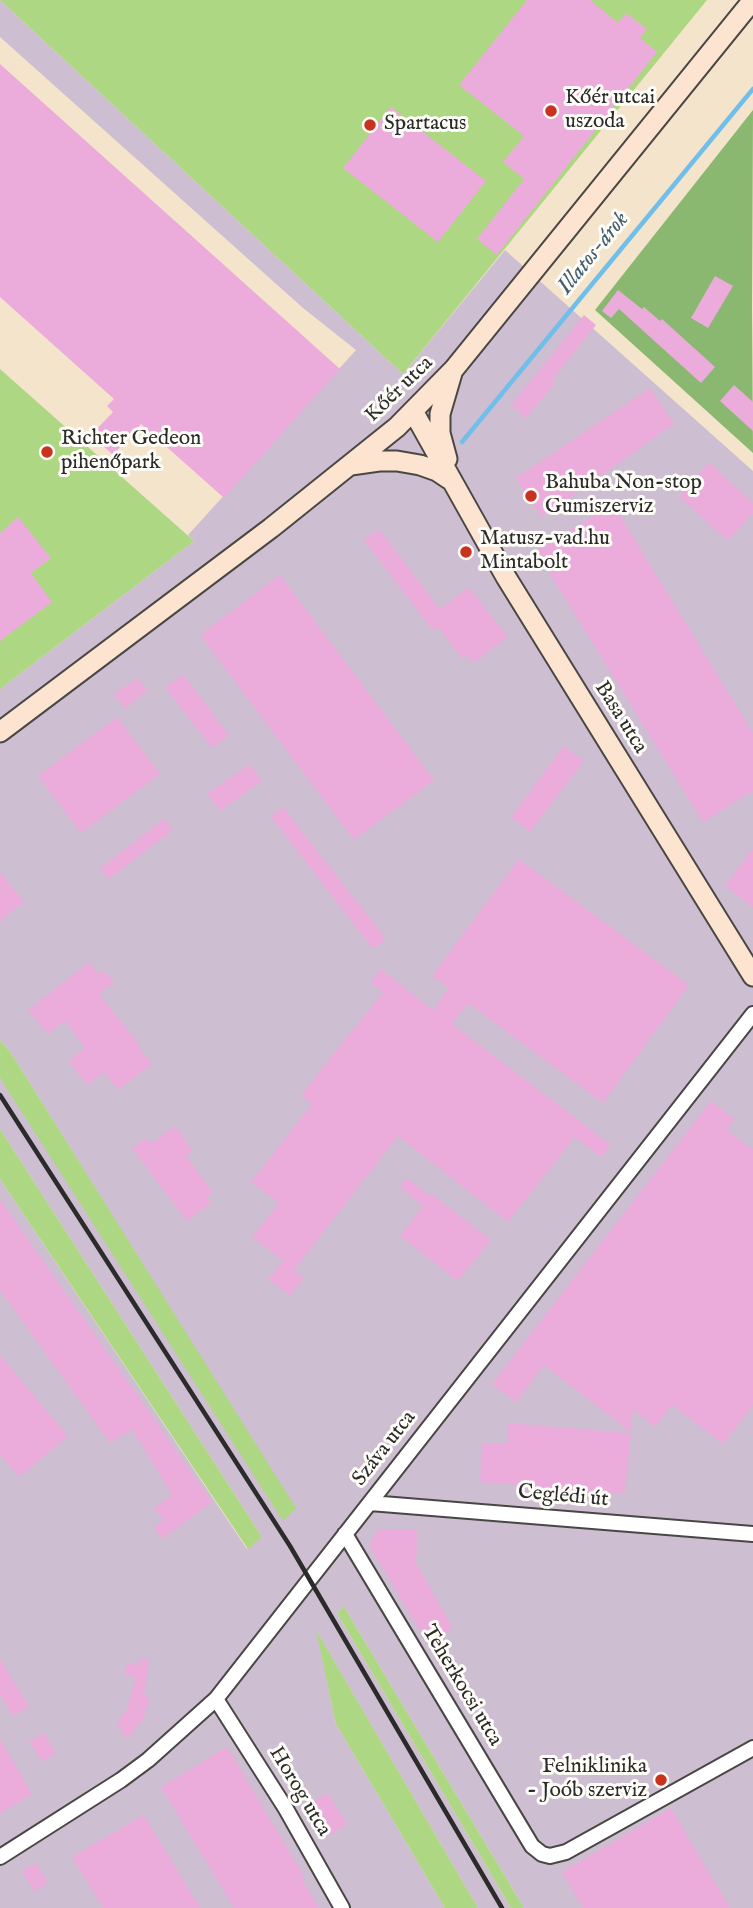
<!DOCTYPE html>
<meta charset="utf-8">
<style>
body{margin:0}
canvas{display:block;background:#f5e4cc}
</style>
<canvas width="753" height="1908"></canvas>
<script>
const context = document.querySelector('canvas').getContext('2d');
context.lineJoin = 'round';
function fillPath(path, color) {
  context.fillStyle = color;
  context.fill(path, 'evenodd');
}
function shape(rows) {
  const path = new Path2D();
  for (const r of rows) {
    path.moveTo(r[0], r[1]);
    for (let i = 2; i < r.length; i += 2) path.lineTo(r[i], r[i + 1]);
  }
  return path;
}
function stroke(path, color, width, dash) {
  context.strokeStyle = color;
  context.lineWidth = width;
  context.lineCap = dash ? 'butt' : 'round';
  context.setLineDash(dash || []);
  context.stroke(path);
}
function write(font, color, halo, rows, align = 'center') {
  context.font = font + ' "IM FELL English",serif';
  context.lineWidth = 6;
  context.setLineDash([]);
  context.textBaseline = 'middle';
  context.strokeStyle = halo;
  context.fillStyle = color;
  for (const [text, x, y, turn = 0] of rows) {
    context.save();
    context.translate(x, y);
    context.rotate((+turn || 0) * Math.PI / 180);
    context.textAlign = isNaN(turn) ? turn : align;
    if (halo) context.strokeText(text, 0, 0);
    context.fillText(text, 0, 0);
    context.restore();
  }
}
const industrial = shape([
 [0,0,403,374,505,250,753,471,753,1908,524,1908,344,1607,337,1613,511,1908,478,1908,317,1632,336,1724,445,1908,0,1908,0,1179,247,1549,262,1537,0,1129,0,1078,295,1508,11,1053,0,1040,0,689,194,541,188,535,356,350,303,308,0,37]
]);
const green = shape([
 [0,0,707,0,403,374],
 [0,369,194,541,0,689],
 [0,1040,11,1053,296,1508,283,1521,0,1078],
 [0,1129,262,1537,248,1549,0,1179],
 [344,1607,524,1908,511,1908,337,1613],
 [316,1630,478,1908,445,1908,336,1724]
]);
const forest = shape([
 [753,110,752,308,753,453,595,310]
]);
const stream = shape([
 [462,442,753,89]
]);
const building = shape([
 [527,0,590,0,618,23,626,13,647,29,640,38,657,52,497,255,477,239,524,179,503,162,524,136,459,85],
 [0,64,340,369,224,498,141,424,113,455,91,435,113,412,107,406,114,399,0,297],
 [391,107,486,181,438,242,343,168],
 [715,276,733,286,708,328,691,318],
 [618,290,642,309,644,307,660,321,662,319,715,367,701,383,619,309,611,318,602,311],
 [584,315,596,325,552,380,555,383,526,418,511,405],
 [734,385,753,402,753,431,720,401],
 [650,388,674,424,542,517,516,478],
 [709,463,753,503,753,513,728,541,679,496],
 [613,504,753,733,753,791,703,822,536,551],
 [18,517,51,558,31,573,52,602,0,641,0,533],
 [379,529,440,609,469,587,508,637,473,663,466,655,462,658,438,627,433,631,364,540],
 [280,575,434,780,354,840,200,635],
 [183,674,229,735,212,748,165,687],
 [138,678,148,691,125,708,114,694],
 [117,717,160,774,81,833,38,776],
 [564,746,584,761,530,832,511,817],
 [250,764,262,781,220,811,207,794],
 [283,807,386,939,373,949,271,817],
 [164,819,173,830,109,879,100,868],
 [753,848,753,907,725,886],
 [519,859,689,985,603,1103,468,1003,452,1024,611,1145,601,1157,575,1137,508,1222,398,1136,294,1270,304,1278,290,1296,268,1279,283,1261,252,1237,279,1203,251,1182,312,1104,301,1095,383,992,370,982,381,969,433,1010,449,988,432,976],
 [0,872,24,902,0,921],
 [89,962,99,974,104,970,114,982,99,994,140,1045,138,1046,152,1064,118,1090,104,1072,88,1085,68,1061,85,1048,65,1021,48,1034,28,1010],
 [711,1101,735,1119,727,1130,753,1150,753,1405,723,1444,672,1405,655,1427,633,1409,631,1432,544,1365,516,1402,492,1384],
 [175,1126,193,1151,186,1156,213,1193,207,1197,211,1203,187,1221,132,1148,146,1138,150,1144],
 [407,1178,431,1196,432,1194,491,1240,458,1281,400,1236,423,1206,400,1187],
 [0,1199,212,1502,162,1539,154,1527,164,1520,154,1508,172,1495,132,1429,110,1443,0,1290],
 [0,1355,68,1436,19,1477,0,1454],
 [508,1423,631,1433,625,1494,480,1482,482,1443,507,1444],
 [378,1529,418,1529,416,1563,453,1628,427,1643,369,1545],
 [0,1658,29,1707,13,1716,0,1695],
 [141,1658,149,1660,144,1696,150,1698,143,1720,127,1739,117,1723,127,1709,136,1677,125,1676,127,1663,139,1665],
 [44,1733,56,1753,42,1762,29,1742],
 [0,1739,32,1794,0,1813],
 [227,1747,305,1878,302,1879,319,1908,234,1908,161,1787],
 [328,1793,347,1824,331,1835,311,1803],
 [671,1808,730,1908,583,1908,562,1872],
 [144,1815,200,1908,103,1908,72,1857],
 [36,1863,48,1883,35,1892,22,1871]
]);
const street = shape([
 [370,1503,753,1534],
 [345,1534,532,1846,542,1854,550,1856,566,1852,753,1748],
 [216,1699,286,1809,342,1908],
 [0,1857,121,1780,148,1760,216,1699,753,1014]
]);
const secondary = shape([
 [413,411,506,577,753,976],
 [447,459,440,433,440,414,452,373],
 [351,465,379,461,397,461,420,465,437,471,449,479],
 [0,732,271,528,397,427,454,369,753,0]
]);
const rail = shape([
 [0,1095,290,1546,502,1908]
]);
const markers = [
 [551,111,7,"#c8321e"],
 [370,125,7,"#c8321e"],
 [47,452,7,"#c8321e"],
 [531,496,7,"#c8321e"],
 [466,552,7,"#c8321e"],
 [661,1780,7,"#c8321e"]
];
const poiNames = [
 ["Kőér utcai",565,99],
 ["uszoda",565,123],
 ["Spartacus",384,125],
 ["Richter Gedeon",61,440],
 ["pihenőpark",61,464],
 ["Bahuba Non-stop",545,484],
 ["Gumiszerviz",545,508],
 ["Matusz-vad.hu",480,540],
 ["Mintabolt",480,564],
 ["Felniklinika",647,1768,"right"],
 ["- Joób szerviz",647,1792,"right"]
];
const streetNames = [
 ["Kőér utca",400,390,-44],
 ["Basa utca",620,718,58],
 ["Száva utca",385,1449,-52],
 ["Ceglédi út",563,1497,5],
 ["Teherkocsi utca",461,1686,59],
 ["Horog utca",299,1792,59]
];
const waterNames = [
 ["Illatos-árok",594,254,-51]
];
fillPath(industrial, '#cebed1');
fillPath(green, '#add782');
fillPath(forest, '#8ab870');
stroke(stream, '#70beea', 4.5);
fillPath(building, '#ebacdc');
stroke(street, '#494743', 18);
stroke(secondary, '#494743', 23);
stroke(street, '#fff', 14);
stroke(secondary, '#fde4d1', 19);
stroke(rail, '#2b2b2b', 4.5);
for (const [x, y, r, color] of markers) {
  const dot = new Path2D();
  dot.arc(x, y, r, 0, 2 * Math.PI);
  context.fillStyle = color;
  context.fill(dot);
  stroke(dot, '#fdfcf7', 2.5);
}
write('21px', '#2b2b2b', '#fdfcf7', poiNames, 'left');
write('21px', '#2b2b2b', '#fdfcf7', streetNames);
write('italic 23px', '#435e6e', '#fdfcf7', waterNames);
</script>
